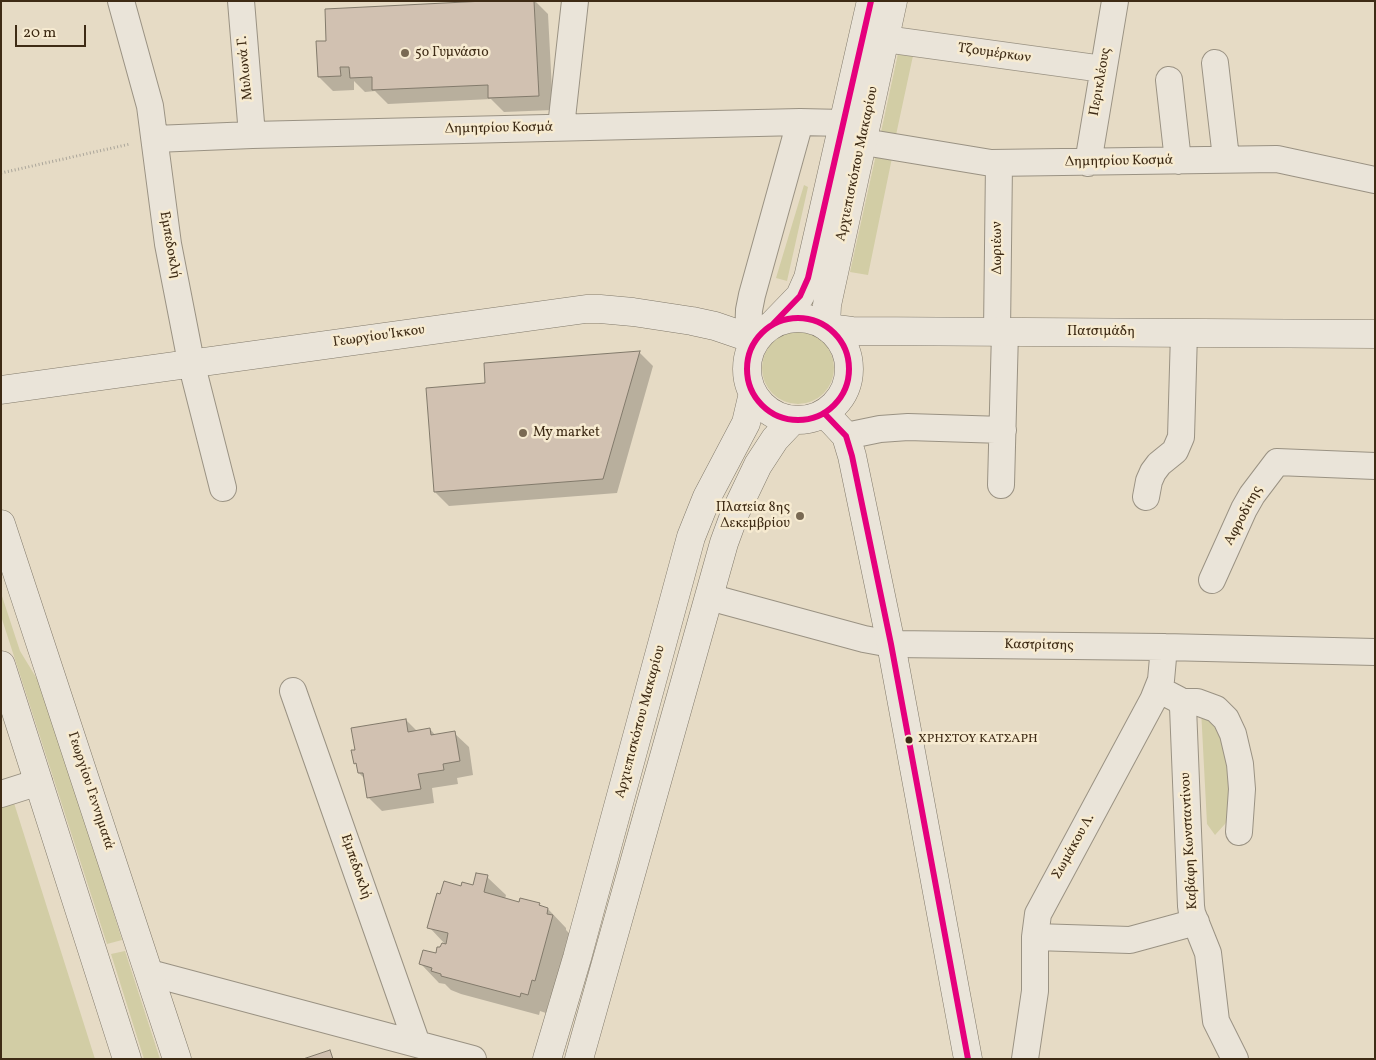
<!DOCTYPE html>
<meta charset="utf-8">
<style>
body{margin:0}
#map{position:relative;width:1376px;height:1060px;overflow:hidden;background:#e6dbc5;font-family:Vollkorn,serif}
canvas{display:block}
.frame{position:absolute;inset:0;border:2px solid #3e2b15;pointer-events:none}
.scale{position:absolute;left:15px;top:25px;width:71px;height:22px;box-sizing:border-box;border:2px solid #3e2b15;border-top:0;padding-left:6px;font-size:15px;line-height:18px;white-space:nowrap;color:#3e2b15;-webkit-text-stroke:4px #f7ebd1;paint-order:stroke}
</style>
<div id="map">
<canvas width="1376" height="1060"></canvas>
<div class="frame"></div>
<div class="scale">20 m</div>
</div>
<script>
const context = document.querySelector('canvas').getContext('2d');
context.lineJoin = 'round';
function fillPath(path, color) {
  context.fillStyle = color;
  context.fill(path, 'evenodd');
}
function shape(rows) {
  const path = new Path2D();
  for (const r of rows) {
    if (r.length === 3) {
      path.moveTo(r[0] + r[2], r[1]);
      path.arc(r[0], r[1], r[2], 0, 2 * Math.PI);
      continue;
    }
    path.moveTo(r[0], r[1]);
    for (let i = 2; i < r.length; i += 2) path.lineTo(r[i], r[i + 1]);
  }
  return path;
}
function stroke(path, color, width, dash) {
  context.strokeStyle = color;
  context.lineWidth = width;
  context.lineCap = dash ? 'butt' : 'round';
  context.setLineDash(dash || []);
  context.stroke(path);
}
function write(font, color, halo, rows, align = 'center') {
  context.font = font + ' Vollkorn,serif';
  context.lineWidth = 5;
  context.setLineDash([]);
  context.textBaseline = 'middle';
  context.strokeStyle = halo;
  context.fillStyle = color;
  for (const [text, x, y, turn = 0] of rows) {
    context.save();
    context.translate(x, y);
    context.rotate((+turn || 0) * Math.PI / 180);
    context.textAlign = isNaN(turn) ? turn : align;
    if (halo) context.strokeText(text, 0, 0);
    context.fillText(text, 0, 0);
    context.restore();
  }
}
const green = shape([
 [899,49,914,51,896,135,881,132],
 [877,150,893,153,868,275,850,272],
 [804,185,808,187,787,281,776,278],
 [798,368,36],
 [1,593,20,651,45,692,122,940,107,944,1,616],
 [1201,709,1225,732,1231,812,1225,824,1215,835,1207,824],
 [14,803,95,1059,1,1059,1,806],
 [125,951,160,1059,144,1059,111,954]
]);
const shadow = shape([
 [510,1,535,1,548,14,553,110,504,112,491,99,388,104,375,91,365,92,354,81,354,90,333,91,319,77,328,42],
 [639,352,653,366,617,493,449,506,435,492],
 [406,720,417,731,430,729,436,736,454,733,469,747,473,775,457,778,458,784,432,788,434,803,382,811,368,797,365,779,359,773,358,766,355,763],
 [487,877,506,895,505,899,520,903,539,904,542,908,548,909,566,928,566,930,571,935,554,999,550,998,546,1013,540,1011,539,1015,461,994,451,990,445,984,439,983,421,964,437,955,446,945,429,927,462,888,474,886]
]);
const building = shape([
 [485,1,534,1,539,96,488,98,488,85,372,90,372,77,350,78,349,67,340,67,341,76,318,77,316,41,326,41,325,9,485,1],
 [640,351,603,479,434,492,426,388,485,383,484,363,640,351],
 [406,719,408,732,430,728,431,735,455,731,460,761,443,764,444,770,418,774,421,789,367,798,363,773,358,773,356,763,354,764,351,750,355,750,351,728,406,719],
 [476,873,488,875,484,892,519,902,520,898,540,903,539,905,548,908,547,914,553,915,535,981,532,980,528,995,521,993,520,997,441,976,441,974,431,971,432,968,419,964,423,950,436,953,437,947,440,947,442,943,446,944,448,933,427,928,437,893,440,894,444,881,461,886,462,882,473,885,476,873],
 [330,1050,333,1059,303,1059,330,1050]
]);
const path = shape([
 [1,173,130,144]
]);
const street = shape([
 [121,1,150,106,168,244,191,362,223,488],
 [241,1,252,135],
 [885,39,1103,69],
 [1215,63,1226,158],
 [1169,80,1178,161],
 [561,127,575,1],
 [155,139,252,135,800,122,843,123],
 [864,142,991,163,1277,159,1375,180],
 [1088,163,1115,1],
 [997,332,999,163],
 [748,337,749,310,752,295,800,122],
 [846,436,880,429,908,427,1003,430],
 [1001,485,1005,332],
 [1146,497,1149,481,1153,472,1159,464,1175,451,1181,437,1184,333],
 [1212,580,1244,509,1252,495,1277,462,1375,466],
 [709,597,864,639,891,644,1164,647,1375,652],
 [1158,689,1179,700,1183,707,1191,906,1192,913,1208,953,1216,1021,1235,1059],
 [293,691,417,1044],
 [1181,702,1197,702,1216,709,1226,719,1233,734,1240,764,1242,789,1239,832],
 [1,794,39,782],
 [1035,937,1130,940,1196,922],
 [150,973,473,1059],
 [1025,1059,1035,991,1035,937,1038,914,1153,700,1161,680,1164,647]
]);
const secondary = shape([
 [798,369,51],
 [772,325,800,296,808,278,871,1],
 [826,326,827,305,893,1],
 [828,328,852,331,1375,334],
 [1,390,586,309,600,309,633,312,692,321,715,326,756,340],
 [824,413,833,422,846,436,852,456,891,644,968,1059],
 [1,524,177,1059],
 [1,665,127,1059],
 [547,1059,577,958,691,537,707,497,746,423,753,393],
 [579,1059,724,543,735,513,758,465,775,439,793,420]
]);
const bus1 = shape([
 [798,369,51],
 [772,325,800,296,808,278,871,1],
 [824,413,846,436,852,456,891,644,968,1059]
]);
const markers = [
 [405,53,5,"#796953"],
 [523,433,5,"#796953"],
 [800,516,5,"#796953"],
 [909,740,4.5,"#3e2b15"]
];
const busNames = [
 ["ΧΡΗΣΤΟΥ ΚΑΤΣΑΡΗ",918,740]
];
const poiNames = [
 ["5ο Γυμνάσιο",415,53],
 ["My market",533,433],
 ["Πλατεία 8ης",790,508,"right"],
 ["Δεκεμβρίου",790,524,"right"]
];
const streetNames = [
 ["Τζουμέρκων",994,54,8],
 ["Μυλωνά Γ.",246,68,-95],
 ["Περικλέους",1101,82,-80],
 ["Δημητρίου Κοσμά",499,129,-1],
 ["Δημητρίου Κοσμά",1119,162,-1],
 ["Αρχιεπισκόπου Μακαρίου",858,164,-78],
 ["Εμπεδοκλή",169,245,80],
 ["Δωριέων",998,248,-90],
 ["Πατσιμάδη",1101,332],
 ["Γεωργίου Ίκκου",379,337,-8],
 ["Αφροδίτης",1244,516,-62],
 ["Καστρίτσης",1039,646,1],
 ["Αρχιεπισκόπου Μακαρίου",641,722,-75],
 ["Γεωργίου Γεννηματά",90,791,72],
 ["Καβάφη Κωνσταντίνου",1190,841,-93],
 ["Σωμάκου Λ.",1074,847,-61],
 ["Εμπεδοκλή",355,867,71]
];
fillPath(green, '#d2cda5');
fillPath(shadow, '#0003');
fillPath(building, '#d1c1b1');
stroke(building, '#827a6b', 1);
stroke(street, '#9a9283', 28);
stroke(secondary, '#827a6b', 29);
stroke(path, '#aaa59a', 3, [1, 2.5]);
stroke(street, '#eae4d9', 26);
stroke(secondary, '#eae4d9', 28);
stroke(bus1, '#e5007d', 6);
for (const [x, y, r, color] of markers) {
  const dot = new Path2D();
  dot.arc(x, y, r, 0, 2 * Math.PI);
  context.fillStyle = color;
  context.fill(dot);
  stroke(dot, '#f7ebd1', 2);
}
write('13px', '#3e2b15', '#f7ebd1', busNames, 'left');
write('14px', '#3e2b15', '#f7ebd1', poiNames, 'left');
write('14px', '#3e2b15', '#f7ebd1', streetNames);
</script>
